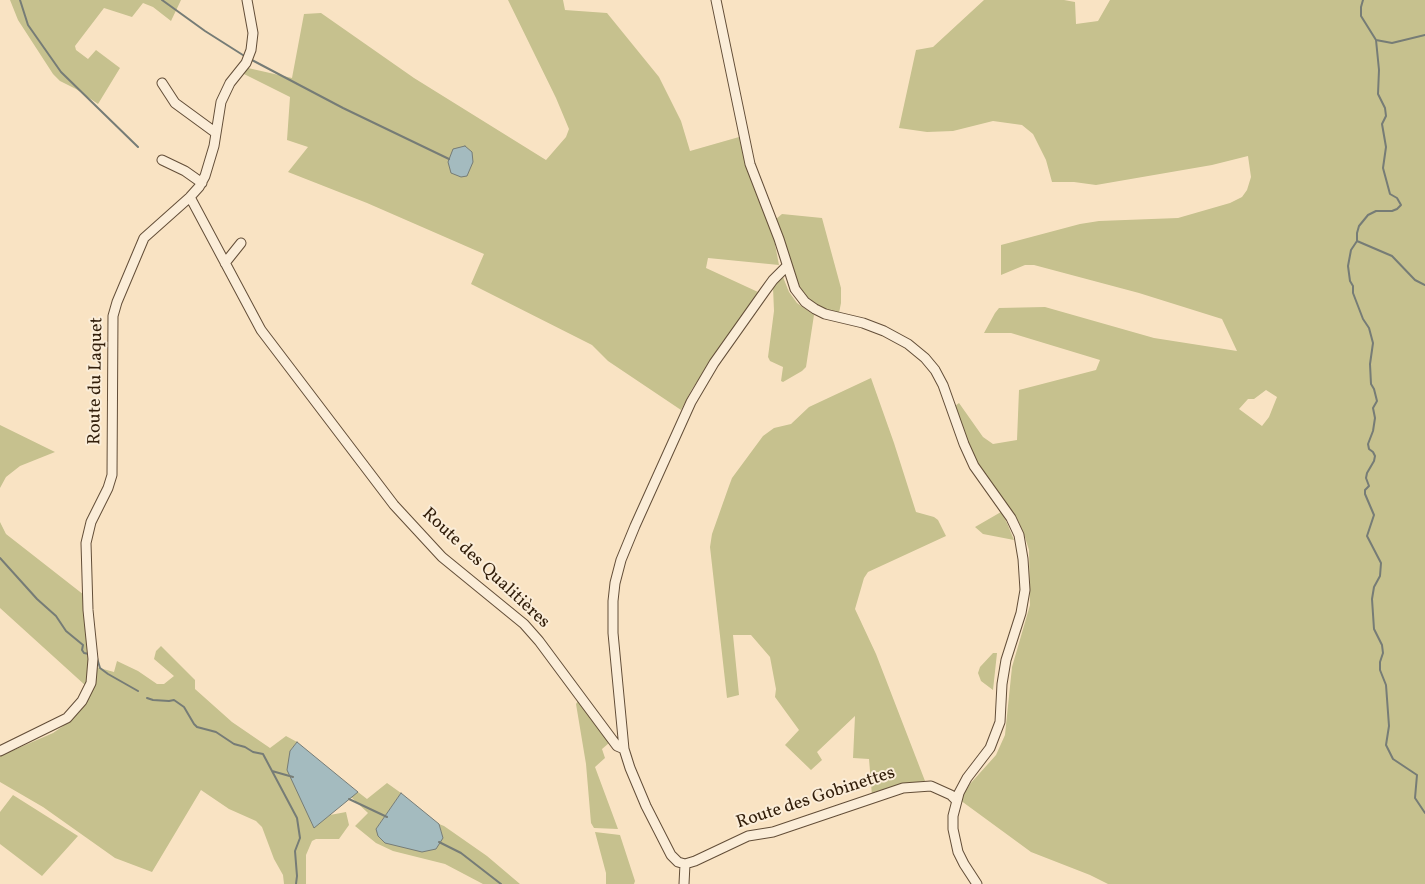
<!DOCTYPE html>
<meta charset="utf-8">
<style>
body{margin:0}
canvas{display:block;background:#f9e3c3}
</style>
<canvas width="1425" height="884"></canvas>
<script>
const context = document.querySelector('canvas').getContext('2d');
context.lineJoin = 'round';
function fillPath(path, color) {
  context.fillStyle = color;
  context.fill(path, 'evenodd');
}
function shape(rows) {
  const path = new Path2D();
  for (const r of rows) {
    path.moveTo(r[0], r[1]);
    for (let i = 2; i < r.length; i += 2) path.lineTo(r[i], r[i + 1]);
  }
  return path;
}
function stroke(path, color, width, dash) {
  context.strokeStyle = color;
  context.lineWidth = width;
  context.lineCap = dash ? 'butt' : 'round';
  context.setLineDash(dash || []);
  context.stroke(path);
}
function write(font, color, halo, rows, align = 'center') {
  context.font = font + ' Vollkorn,serif';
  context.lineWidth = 4;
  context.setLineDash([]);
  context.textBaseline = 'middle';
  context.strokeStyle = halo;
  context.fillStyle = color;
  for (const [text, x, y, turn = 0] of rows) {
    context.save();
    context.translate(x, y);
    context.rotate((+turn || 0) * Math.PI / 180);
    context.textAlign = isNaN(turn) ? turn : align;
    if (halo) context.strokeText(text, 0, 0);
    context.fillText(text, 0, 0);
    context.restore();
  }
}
const green = shape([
 [10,0,181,0,171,21,153,7,143,3,132,17,104,8,75,46,76,50,88,59,96,50,120,68,98,104,76,89,60,81,53,74,18,20],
 [508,0,563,0,565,10,607,13,659,77,681,121,690,151,739,137,752,183,774,239,779,265,708,258,706,268,758,292,692,389,681,410,608,361,592,345,471,284,484,254,367,203,288,172,308,147,287,140,290,97,244,74,248,68,292,78,304,14,321,13,414,78,546,160,566,137,569,129,556,98],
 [984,0,1064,0,1075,2,1076,24,1098,21,1110,0,1425,0,1425,884,1108,884,1090,875,1031,852,960,800,970,784,996,755,1005,735,1012,667,1030,605,1029,550,1024,534,1018,521,984,478,975,462,956,413,955,406,959,403,983,437,993,444,1017,440,1019,390,1096,370,1100,360,1011,333,984,333,995,313,999,308,1045,307,1154,338,1237,351,1222,319,1139,293,1034,265,1025,265,1001,275,1001,245,1080,224,1099,221,1178,218,1230,203,1242,197,1247,190,1251,177,1248,156,1212,165,1096,185,1074,182,1052,182,1046,160,1033,134,1022,125,993,121,953,131,927,132,899,128,916,50,933,47],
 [1266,390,1277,397,1269,417,1262,426,1239,409,1248,399,1254,399],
 [782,214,822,218,841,288,841,303,839,313,825,310,806,299,800,290,776,219],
 [783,277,789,292,797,303,814,315,806,367,802,371,783,382,781,381,783,367,770,361,768,357,774,311,773,287],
 [871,378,894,443,916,512,934,517,938,520,946,536,868,572,864,578,855,609,876,654,925,781,903,784,872,796,869,759,853,758,855,716,817,752,822,760,811,770,785,745,799,730,775,697,776,689,770,657,751,635,733,635,739,695,727,698,710,547,712,534,729,486,732,478,763,436,774,428,791,424,809,407],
 [0,425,55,452,20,466,6,477,0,488],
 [1001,512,1007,523,1014,540,983,534,975,527],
 [0,522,6,534,84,595,89,646,88,679,86,686,0,608],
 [161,646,195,680,195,689,232,722,270,748,286,736,297,742,290,751,314,827,330,815,346,812,349,825,339,839,316,839,312,841,306,855,306,884,284,884,283,875,274,859,262,827,256,821,229,809,201,790,152,872,115,858,43,807,0,782,0,756,53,733,69,722,88,699,94,684,96,667,114,672,117,661,138,671,157,684,164,684,174,676,154,659,156,651],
 [993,653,997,653,993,690,981,681,978,673,980,667],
 [578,701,609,743,602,749,605,758,595,767,618,829,594,828,591,823,586,764,576,704],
 [387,783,401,793,376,829,443,838,439,824,444,826,487,856,520,884,483,884,445,864,393,851,376,843,355,826,368,813,351,797,358,792,367,799],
 [13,795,78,836,42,876,0,844,0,812],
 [595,832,620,835,635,881,634,884,606,884,606,873]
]);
const water = shape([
 [465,146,472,152,473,162,467,176,461,177,451,173,448,162,453,149,465,146],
 [297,742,358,792,314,828,287,770,290,751,297,742],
 [401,793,439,824,443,838,436,849,422,852,385,843,378,836,376,829,401,793]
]);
const stream = shape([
 [20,0,28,25,61,72,138,147],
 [162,0,205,31,246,57],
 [1363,0,1361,7,1361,16,1376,40,1379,70,1378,94,1385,108,1386,116,1382,124,1386,147,1383,168,1390,194,1397,198,1401,205,1397,209,1392,211,1376,211,1368,215,1359,226,1357,233,1357,241,1351,250,1348,266,1350,281,1353,286,1353,293,1363,319,1369,328,1373,343,1370,364,1371,384,1374,389,1377,401,1373,408,1375,418,1373,431,1368,444,1369,449,1373,452,1375,456,1374,461,1367,473,1366,478,1369,486,1365,490,1365,494,1374,515,1367,536,1381,563,1380,576,1374,587,1372,599,1374,629,1382,645,1383,653,1380,662,1380,670,1386,685,1389,726,1386,745,1393,759,1417,775,1415,798,1425,813],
 [1376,40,1392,43,1425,35],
 [250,59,343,108,449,159],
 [1357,241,1392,256,1415,280,1425,285],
 [0,558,37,599,56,616,66,631,83,645,82,650,84,653,89,654],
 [97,658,100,668,108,674,138,691],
 [147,698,153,700,169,701,174,700,184,707,194,724,197,727,216,732,234,744,245,747,253,752,263,754,297,818,300,838,295,851,297,876,296,884],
 [272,771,293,777],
 [349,799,387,817],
 [439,842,461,853,501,884]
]);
const minor = shape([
 [716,0,750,164,779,239,795,289,805,302,815,309,825,314,863,323,884,331,908,344,925,358,935,370,943,385,964,444,974,466,1011,518,1019,535,1023,559,1025,590,1021,613,1006,660,1002,684,1000,722,990,748,967,778,959,793,953,816,953,829,958,852,964,864,977,884],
 [162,83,175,103,216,133],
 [162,160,185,171,202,183],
 [190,197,261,330,394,505,442,557,524,624,539,641,617,746,624,749],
 [225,263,241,243],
 [0,751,67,718,82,701,91,683,93,659,88,610,86,543,91,522,108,488,112,475,113,316,117,302,144,238,190,197,199,187,205,176,214,146,221,102,230,83,246,63,251,50,253,33,247,0],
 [685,864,678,862,671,855,646,806,630,768,624,749,613,633,613,601,615,583,621,560,635,526,691,402,714,363,765,291,773,280,787,266],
 [685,864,695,861,748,836,773,832,903,788,931,786,951,795,956,800],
 [684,884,685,864]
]);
const streetNames = [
 ["Route du Laquet",97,381,-89],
 ["Route des Qualitières",485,569,43],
 ["Route des Gobinettes",816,799,-18]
];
fillPath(green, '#c6c18e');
fillPath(water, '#a4bbbf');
stroke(water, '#767c76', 1);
stroke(stream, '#767c76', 2);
stroke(minor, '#634e38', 11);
stroke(minor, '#fbedd8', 9);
write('18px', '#311d09', '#fbedd8', streetNames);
</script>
